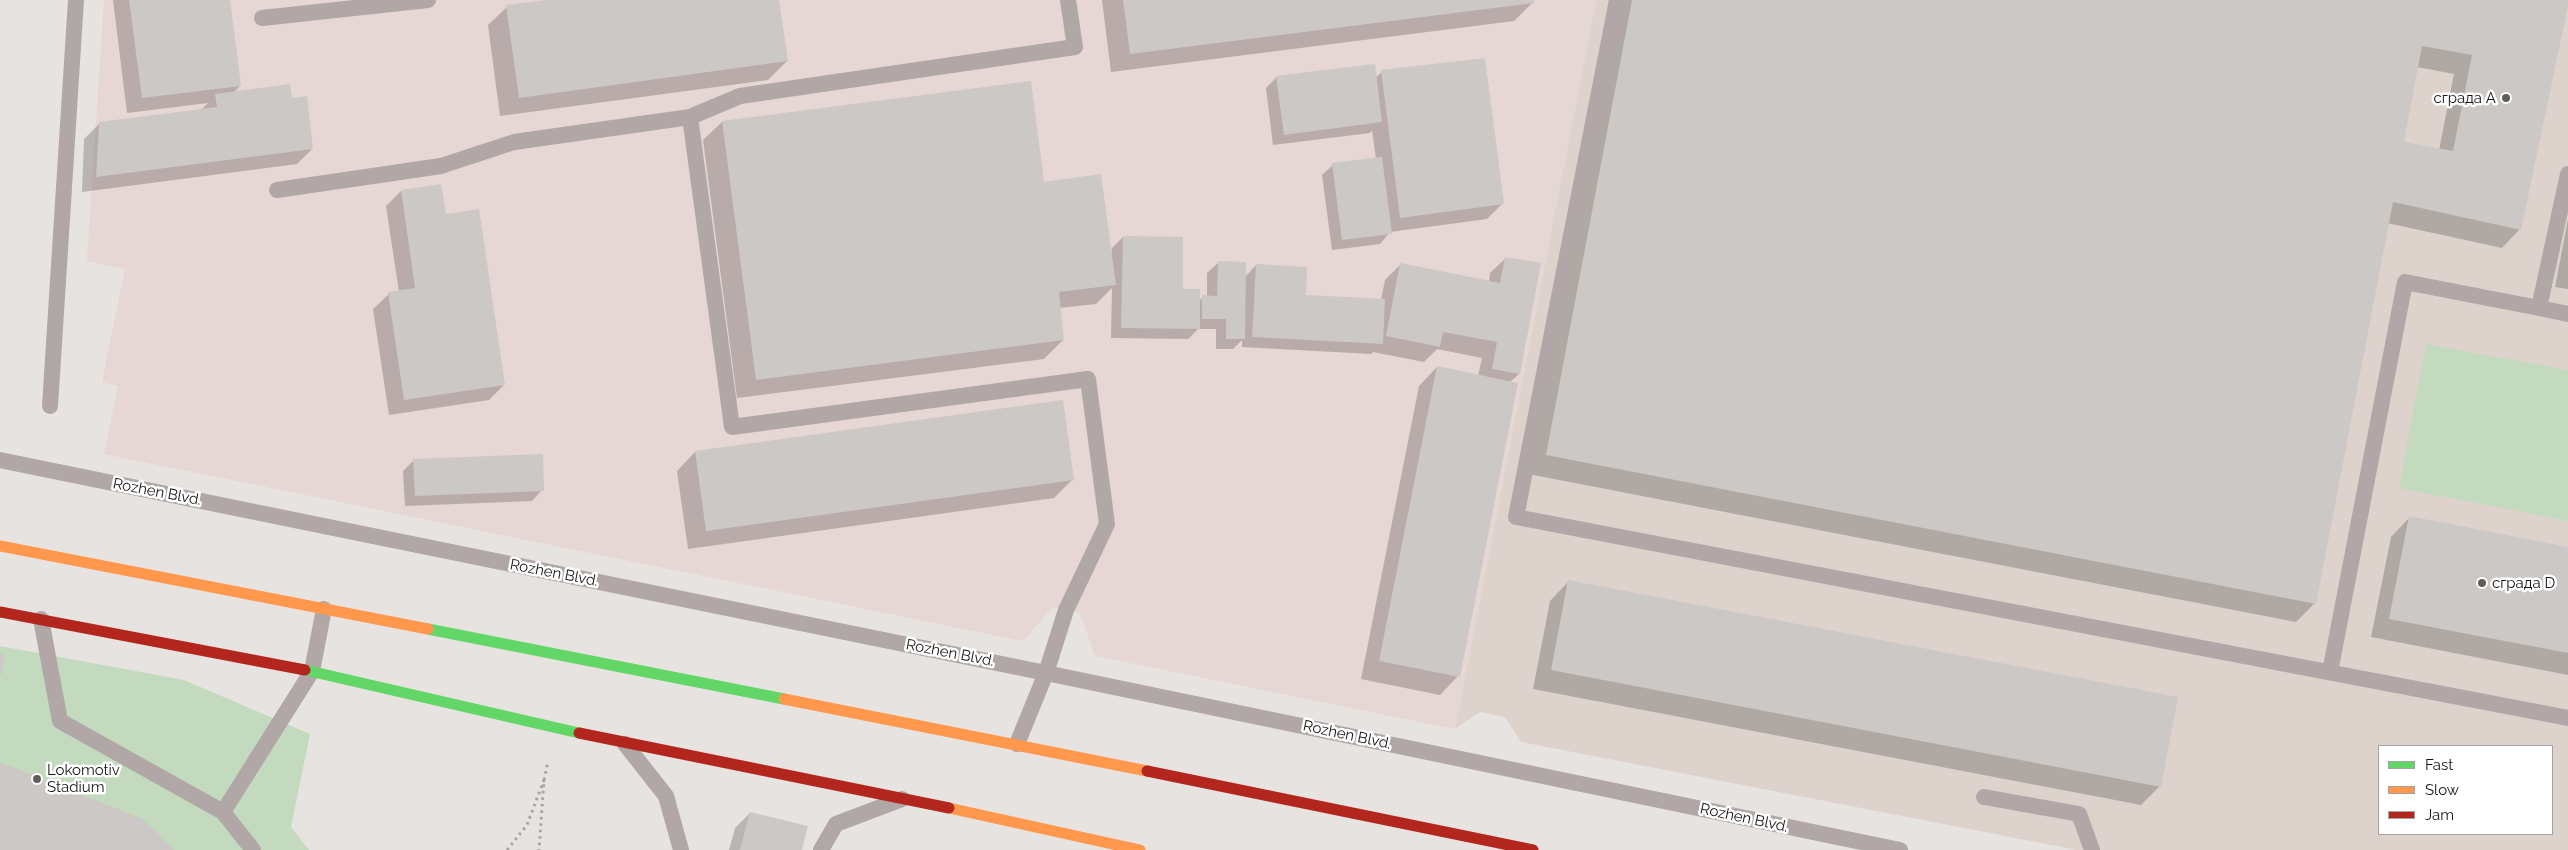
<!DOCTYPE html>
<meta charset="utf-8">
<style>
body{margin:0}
#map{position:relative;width:2568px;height:850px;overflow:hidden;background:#e7e3e0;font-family:Raleway,sans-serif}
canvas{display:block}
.legend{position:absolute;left:2378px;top:745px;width:175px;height:90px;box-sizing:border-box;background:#fff;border:1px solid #a3a2a1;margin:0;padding:6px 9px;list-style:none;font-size:15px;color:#181614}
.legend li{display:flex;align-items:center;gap:10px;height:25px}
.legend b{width:25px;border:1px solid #a3a2a1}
</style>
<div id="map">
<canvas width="2568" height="850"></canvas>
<ul class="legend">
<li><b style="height:6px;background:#63d668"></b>Fast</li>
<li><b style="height:6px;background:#ff974d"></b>Slow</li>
<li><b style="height:6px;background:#b3261e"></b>Jam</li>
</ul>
</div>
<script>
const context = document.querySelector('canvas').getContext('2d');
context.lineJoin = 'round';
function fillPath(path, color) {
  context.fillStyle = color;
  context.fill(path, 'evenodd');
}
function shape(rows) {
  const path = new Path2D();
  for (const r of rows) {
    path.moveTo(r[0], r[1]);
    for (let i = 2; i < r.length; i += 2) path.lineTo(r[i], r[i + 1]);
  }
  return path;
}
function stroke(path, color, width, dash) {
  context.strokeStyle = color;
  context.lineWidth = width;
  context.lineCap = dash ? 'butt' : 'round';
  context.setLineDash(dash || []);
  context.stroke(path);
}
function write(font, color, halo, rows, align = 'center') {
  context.font = font + ' Raleway,sans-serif';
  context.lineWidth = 5;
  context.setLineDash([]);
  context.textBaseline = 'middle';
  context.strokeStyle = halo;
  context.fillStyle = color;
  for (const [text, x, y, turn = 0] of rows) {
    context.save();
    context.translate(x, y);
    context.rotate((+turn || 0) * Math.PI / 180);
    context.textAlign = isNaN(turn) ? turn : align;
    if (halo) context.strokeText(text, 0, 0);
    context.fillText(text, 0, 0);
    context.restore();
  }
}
const built = shape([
 [1596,0,2568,0,2568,850,2077,850,1521,742,1505,717,1480,712,1455,729],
 [2379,746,2552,746,2552,834,2379,834]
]);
const industrial = shape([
 [104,0,1596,0,1455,729,1095,656,1080,613,1053,607,1023,641,104,454,118,386,102,382,125,269,87,261]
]);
const green = shape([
 [2426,344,2568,370,2568,521,2399,488],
 [0,646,184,680,310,734,291,827,309,850,0,850]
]);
const shadow = shape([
 [113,0,229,0,240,86,233,93,291,99,312,149,297,164,82,192,84,139,100,123,200,111,208,103,127,113],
 [556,0,778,0,787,61,768,80,500,116,488,25,507,7],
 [1102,0,1532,0,1533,2,1514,21,1111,72],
 [1618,0,2568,0,2520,229,2502,248,2387,223,2315,603,2296,622,1528,474],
 [2417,67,2454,74,2439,150,2402,143],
 [1382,72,1502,204,1487,219,1390,232,1380,244,1332,250,1322,175,1333,165,1376,159,1372,130,1370,133,1273,145,1266,88,1277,77,1375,78],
 [722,122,1043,183,1111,257,1112,248,1123,237,1182,290,1199,301,1203,297,1207,297,1207,273,1218,263,1245,277,1256,265,1305,296,1381,300,1385,280,1401,264,1489,282,1490,273,1506,258,1519,374,1510,382,1458,676,1440,695,1361,679,1419,386,1437,367,1478,376,1482,358,1437,349,1424,362,1373,352,1371,354,1242,347,1242,340,1233,349,1216,349,1216,329,1198,329,1188,339,1111,338,1112,288,1096,304,1059,308,1063,340,1044,359,737,398,703,140],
 [401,191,445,215,504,385,489,400,389,415,373,309,389,294,399,292,386,206],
 [2568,219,2568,289,2555,287],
 [695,452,1073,479,1054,498,688,549,677,471],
 [414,460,542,490,532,501,405,506,403,471],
 [2409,518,2568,548,2568,675,2371,637,2391,537],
 [1568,582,2160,786,2141,805,1533,689,1550,601],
 [750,813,801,850,729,850,735,828]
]);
const building = shape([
 [129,0,230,0,241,86,142,98],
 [547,0,779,0,788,61,519,98,506,5],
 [1123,0,1534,0,1534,3,1130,54],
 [1632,0,2568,0,2568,6,2521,230,2393,202,2316,604,1546,455],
 [2422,46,2472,55,2453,151,2404,142],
 [1485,58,1504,204,1400,218,1381,70],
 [1375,64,1382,122,1284,135,1276,76],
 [1031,81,1044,182,1101,174,1116,285,1059,292,1064,340,756,380,722,121],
 [290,84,292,98,307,96,313,149,96,177,99,122,217,107,215,94],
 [1382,157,1392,234,1342,240,1332,163],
 [441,184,446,214,479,209,505,385,404,400,388,292,415,288,401,190],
 [1123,236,1183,237,1183,289,1200,289,1200,329,1121,328],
 [1505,257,1541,263,1520,374,1492,369,1497,342,1443,332,1440,347,1386,336,1400,263,1500,283],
 [1218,261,1246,262,1245,339,1226,339,1226,319,1202,319,1202,295,1217,296],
 [1256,264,1307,267,1306,295,1385,299,1383,344,1252,337],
 [1437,366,1518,383,1460,677,1379,661],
 [1063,400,1074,480,706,531,695,451],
 [543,454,544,491,415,496,413,459],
 [2409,516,2568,547,2568,653,2389,619],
 [1568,580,2178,697,2161,787,1551,670],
 [0,653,5,654,1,675,0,675],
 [0,762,143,819,174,850,0,850],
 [750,812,808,826,802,850,740,850]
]);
const path = shape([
 [544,780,548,761],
 [507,850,527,825,544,780,539,850]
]);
const lane = shape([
 [1617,0,1516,517,2568,718],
 [262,18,428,0],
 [690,117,740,96,1075,47,1068,0],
 [2568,174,2539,308,2568,314],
 [277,190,441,166,514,142,690,117,732,427,1088,379,1107,524,1066,610,1046,673,1017,744],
 [50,406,76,0],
 [0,460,1046,673,1900,850],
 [41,619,60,721,223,812,253,850],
 [2330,672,2405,282,2539,308],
 [625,744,666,796,681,850],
 [1984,797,2079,814,2092,850],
 [223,812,312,671,324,609],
 [821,850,836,824,902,799]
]);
const fast = shape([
 [428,629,784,699],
 [305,670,579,733]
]);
const slow = shape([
 [0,546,428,629],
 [784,699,1147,771],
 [949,808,1140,850]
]);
const jam = shape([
 [0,612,305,670],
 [579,733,949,808],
 [1147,771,1533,850]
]);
const markers = [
 [2506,98,5,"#605e5b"],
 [2482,583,5,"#605e5b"],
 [37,779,5,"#605e5b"]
];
const poiNames = [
 ["сграда А",2496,98,"right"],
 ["сграда D",2492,583],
 ["Lokomotiv",47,770],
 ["Stadium",47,787]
];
const streetNames = [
 ["Rozhen Blvd.",157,492,11],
 ["Rozhen Blvd.",554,573,11],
 ["Rozhen Blvd.",950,653,11],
 ["Rozhen Blvd.",1347,735,12],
 ["Rozhen Blvd.",1744,818,12]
];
fillPath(built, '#ddd3cc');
fillPath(industrial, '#e6d6d4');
fillPath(green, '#c3dabf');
fillPath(shadow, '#0003');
fillPath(building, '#cbc8c6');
stroke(path, '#a8a2a0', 3, [2.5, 4]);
stroke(lane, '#b1a7a6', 16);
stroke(fast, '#63d668', 11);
stroke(slow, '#ff974d', 11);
stroke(jam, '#b3261e', 11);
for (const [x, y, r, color] of markers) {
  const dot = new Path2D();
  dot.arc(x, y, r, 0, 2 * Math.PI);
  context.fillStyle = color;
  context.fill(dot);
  stroke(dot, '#fff', 2);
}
write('15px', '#181614', '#fff', poiNames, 'left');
write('15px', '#181614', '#fff', streetNames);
</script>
